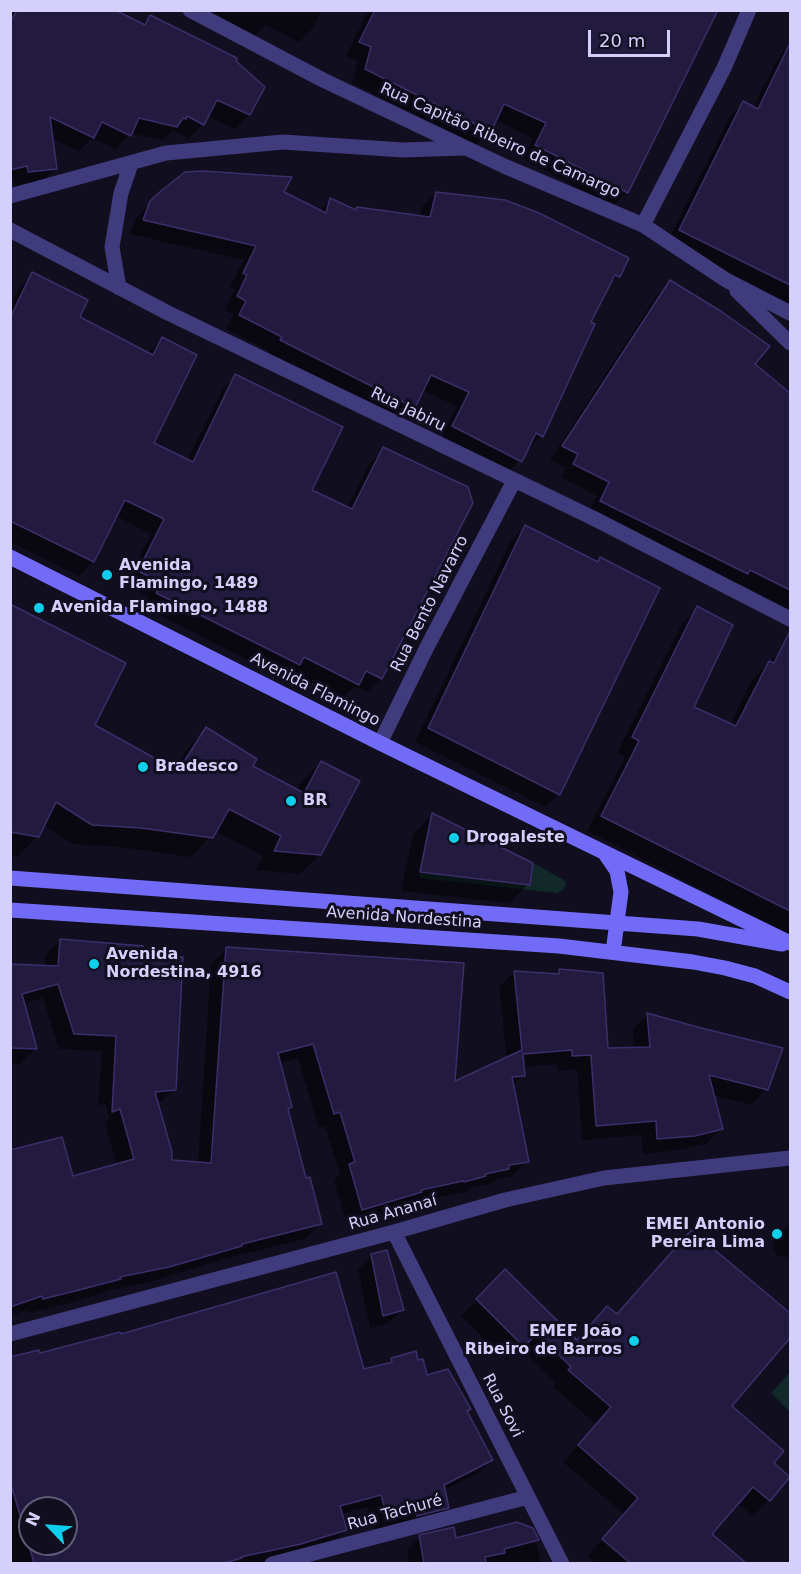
<!DOCTYPE html>
<meta charset="utf-8">
<style>
body{margin:0}
#map{position:relative;width:801px;height:1574px;overflow:hidden;background:#110e1f;font-family:"DejaVu Sans",sans-serif}
canvas{display:block}
.frame{position:absolute;inset:0;border:12px solid #d5cffc;pointer-events:none}
.north{position:absolute;left:18px;top:1496px;width:60px;height:60px;box-sizing:border-box;background:#110e1f;border:2px solid #5f5b77;border-radius:50%;rotate:295deg;font-size:16px;font-weight:700;line-height:24px;text-align:center;color:#d5cffc}
.north::after{content:'';display:block;margin:auto;width:21px;height:27px;background:#0dcfeb;clip-path:polygon(50% 0,100% 100%,50% 72%,0 100%)}
.scale{position:absolute;left:588px;top:30px;width:82px;height:27px;box-sizing:border-box;border:3px solid #d5cffc;border-top:0;padding-left:8px;font-size:18px;line-height:21px;white-space:nowrap;color:#d5cffc;-webkit-text-stroke:4px #110e1f;paint-order:stroke}
</style>
<div id="map">
<canvas width="801" height="1574"></canvas>
<div class="frame"></div>
<div class="north">N</div>
<div class="scale">20 m</div>
</div>
<script>
const context = document.querySelector('canvas').getContext('2d');
context.lineJoin = 'round';
function fillPath(path, color) {
  context.fillStyle = color;
  context.fill(path, 'evenodd');
}
function shape(rows) {
  const path = new Path2D();
  for (const r of rows) {
    path.moveTo(r[0], r[1]);
    for (let i = 2; i < r.length; i += 2) path.lineTo(r[i], r[i + 1]);
  }
  return path;
}
function stroke(path, color, width, dash) {
  context.strokeStyle = color;
  context.lineWidth = width;
  context.lineCap = dash ? 'butt' : 'round';
  context.setLineDash(dash || []);
  context.stroke(path);
}
function write(font, color, halo, rows, align = 'center') {
  context.font = font + ' "DejaVu Sans",sans-serif';
  context.lineWidth = 6;
  context.setLineDash([]);
  context.textBaseline = 'middle';
  context.strokeStyle = halo;
  context.fillStyle = color;
  for (const [text, x, y, turn = 0] of rows) {
    context.save();
    context.translate(x, y);
    context.rotate((+turn || 0) * Math.PI / 180);
    context.textAlign = isNaN(turn) ? turn : align;
    if (halo) context.strokeText(text, 0, 0);
    context.fillText(text, 0, 0);
    context.restore();
  }
}
const green = shape([
 [533,863,564,880,566,884,564,889,557,893,419,878,420,872,529,885],
 [790,1372,790,1412,771,1393]
]);
const shadow = shape([
 [10,10,111,10,142,25,150,17,234,61,263,88,249,115,235,129,207,116,203,124,189,138,173,130,162,140,131,133,116,149,92,138,79,151,51,138,55,169,41,183,15,186,14,179,10,180],
 [206,10,322,10,313,28,299,42,266,25,255,35],
 [369,10,652,10,627,192,613,206,523,159,533,138,495,120,490,131,476,145,352,83,358,61,346,56],
 [790,44,790,304,667,243,730,116,743,103,753,108,775,63],
 [162,191,282,193,319,211,331,200,355,211,358,208,420,217,422,207,436,193,618,276,607,287,589,323,541,436,507,474,440,440,457,406,422,390,414,407,400,420,268,354,269,351,226,329,234,315,224,310,235,289,230,287,244,260,130,234,137,217],
 [33,274,78,318,148,353,162,339,152,444,187,461,222,390,236,376,310,490,347,508,370,463,384,449,381,678,367,692,355,686,343,698,291,672,285,679,144,607,149,597,125,585,151,534,116,516,93,562,79,576,10,542,10,306,19,288],
 [670,282,753,364,786,392,790,388,790,610,737,583,733,587,587,515,597,496,561,477,566,468,550,460,657,295],
 [525,527,596,563,600,559,559,794,545,807,415,742,511,541],
 [10,606,93,726,173,770,187,749,206,729,251,766,297,791,301,782,321,762,320,855,300,874,256,870,263,856,215,831,191,857,121,847,72,844,43,825,38,836,18,856,10,855],
 [698,608,692,707,730,725,753,678,782,651,790,655,790,934,587,831,625,757,617,753,682,624],
 [432,815,528,884,509,903,401,891,413,834],
 [61,940,174,1090,157,1105,170,1162,198,1163,211,964,226,949,453,1083,507,1059,499,987,514,972,555,975,559,970,607,1050,634,1049,633,1029,648,1014,766,1089,751,1105,712,1095,721,1129,706,1144,679,1150,643,1154,641,1135,582,1140,577,1069,558,1071,557,1064,522,1067,523,1075,512,1086,527,1161,512,1176,497,1179,493,1183,471,1188,469,1191,409,1204,406,1207,347,1224,334,1180,340,1175,325,1126,319,1128,298,1058,279,1063,291,1107,287,1111,305,1180,321,1223,305,1239,228,1258,152,1281,106,1291,104,1293,66,1304,28,1313,27,1310,10,1316,10,1152,72,1178,117,1165,105,1123,109,1118,106,1104,98,1105,102,1051,59,1049,43,998,23,1004,35,1049,20,1064,10,1064,10,965,45,967,45,955],
 [788,1225,790,1226,790,1256,789,1257,776,1256,772,1243],
 [691,1232,790,1315,790,1336,730,1406,772,1463,769,1500,753,1516,737,1503,710,1534,743,1564,597,1564,588,1556,624,1514,563,1462,596,1424,553,1387,556,1383,521,1348,507,1361,461,1316,505,1272,576,1341,607,1308,616,1315],
 [372,1255,402,1310,389,1323,370,1328,358,1269],
 [39,1354,363,1371,385,1365,391,1359,417,1362,426,1377,469,1409,466,1412,492,1460,478,1473,444,1490,448,1507,434,1520,375,1532,368,1507,341,1514,345,1530,332,1543,256,1564,10,1564,10,1358],
 [30,1508,66,1508,66,1544,30,1544],
 [529,1530,537,1544,541,1564,410,1564,407,1550,420,1537,455,1540]
]);
const building = shape([
 [17,10,115,10,145,25,150,15,237,58,236,61,265,87,250,115,217,100,204,125,187,116,186,119,183,118,177,127,139,118,131,136,102,122,94,138,50,117,57,169,28,172,27,166,10,170,10,23,17,10],
 [375,10,718,10,628,193,535,145,546,123,504,104,491,132,365,69,371,47,359,42,375,10],
 [790,43,790,285,679,230,743,101,758,109,790,43],
 [203,171,292,177,284,192,326,213,330,198,356,210,357,207,430,217,436,192,505,200,539,213,629,258,620,277,615,275,591,322,595,324,543,437,536,433,522,462,452,426,469,392,431,375,415,408,280,340,282,337,239,315,246,301,237,296,247,275,243,273,256,246,143,220,150,201,162,190,185,172,203,171],
 [32,272,88,300,80,317,153,355,162,337,197,355,154,443,193,462,235,374,343,427,312,490,352,509,383,447,468,487,473,503,382,679,366,671,359,685,304,657,300,665,156,593,162,583,138,571,164,519,125,500,94,562,10,521,10,318,32,272],
 [670,280,722,312,770,346,755,364,790,393,790,590,750,570,748,574,600,501,609,482,573,464,578,454,562,446,670,280],
 [525,525,598,562,600,557,660,588,560,795,428,728,525,525],
 [10,604,126,663,95,725,178,771,206,727,257,759,253,766,304,793,321,761,360,781,321,855,274,851,281,836,229,809,213,838,141,828,92,825,56,802,39,837,10,832,10,604],
 [697,606,733,625,694,707,736,726,769,661,774,663,790,631,790,911,601,816,639,741,632,737,697,606],
 [432,813,533,863,530,885,420,872,432,813],
 [60,939,143,946,143,954,183,957,176,1090,155,1092,172,1152,172,1160,211,1163,226,947,464,963,455,1081,522,1050,514,971,559,974,559,969,603,973,608,1048,650,1047,647,1013,701,1028,783,1048,768,1090,709,1075,723,1129,695,1136,657,1139,656,1121,596,1126,591,1055,572,1056,572,1050,523,1054,525,1076,512,1077,529,1162,509,1165,509,1169,485,1174,486,1176,464,1182,463,1181,421,1190,422,1192,362,1210,349,1164,355,1162,340,1112,334,1114,313,1044,278,1053,292,1107,288,1109,306,1178,310,1177,322,1224,242,1244,242,1246,169,1267,120,1277,121,1279,83,1289,43,1299,42,1296,10,1307,10,1150,62,1137,73,1176,134,1159,120,1109,112,1112,116,1036,74,1034,58,984,22,994,37,1049,10,1048,10,964,58,966,60,939],
 [691,1230,790,1313,790,1338,732,1406,784,1451,774,1463,790,1477,770,1501,753,1487,712,1534,746,1563,630,1563,602,1539,638,1498,578,1445,611,1407,568,1370,571,1367,537,1333,524,1347,476,1299,505,1269,577,1340,607,1306,617,1314,691,1230],
 [387,1250,404,1310,383,1316,371,1254,387,1250],
 [336,1272,364,1369,392,1362,391,1358,416,1351,418,1360,423,1359,427,1375,448,1369,471,1409,467,1411,493,1460,444,1485,449,1508,417,1516,416,1511,388,1520,381,1495,340,1506,347,1530,301,1544,241,1557,242,1558,224,1563,34,1563,10,1481,10,1357,39,1350,40,1353,120,1332,121,1334,336,1272],
 [30,1508,66,1508,66,1544,30,1544,30,1508],
 [517,1522,533,1528,539,1540,504,1549,505,1553,485,1557,486,1563,424,1563,419,1535,454,1527,456,1538,517,1522]
]);
const street = shape([
 [190,10,323,80,504,166,643,225,726,280,790,313],
 [10,196,166,153,283,142,403,150,463,148],
 [643,225,724,68,749,10],
 [10,230,168,313,593,518,790,619],
 [119,288,112,247,121,193,131,164],
 [737,291,790,343],
 [380,743,427,647,514,481],
 [394,1232,562,1564],
 [10,1334,394,1232,505,1200,604,1178,790,1158],
 [272,1564,528,1497]
]);
const secondary = shape([
 [10,557,380,743,790,943],
 [606,855,617,871,621,892,613,952],
 [10,878,698,929,782,944],
 [10,910,559,946,693,962,725,968,755,976,790,992]
]);
const markers = [
 [107,575,6,"#0dcfeb"],
 [39,608,6,"#0dcfeb"],
 [143,767,6,"#0dcfeb"],
 [291,801,6,"#0dcfeb"],
 [454,838,6,"#0dcfeb"],
 [94,964,6,"#0dcfeb"],
 [777,1234,6,"#0dcfeb"],
 [634,1341,6,"#0dcfeb"]
];
const streetNames = [
 ["Rua Capitão Ribeiro de Camargo",500,141,24],
 ["Rua Jabiru",408,410,26],
 ["Rua Bento Navarro",430,604,-63],
 ["Avenida Flamingo",315,690,27],
 ["Avenida Nordestina",404,918,4],
 ["Rua Ananaí",393,1213,-16],
 ["Rua Sovi",502,1406,63],
 ["Rua Tachuré",395,1513,-15]
];
const poiNames = [
 ["Avenida",119,566],
 ["Flamingo, 1489",119,584],
 ["Avenida Flamingo, 1488",51,608],
 ["Bradesco",155,767],
 ["BR",303,801],
 ["Drogaleste",466,838],
 ["Avenida",106,955],
 ["Nordestina, 4916",106,973],
 ["EMEI Antonio",765,1225,"right"],
 ["Pereira Lima",765,1243,"right"],
 ["EMEF João",622,1332,"right"],
 ["Ribeiro de Barros",622,1350,"right"]
];
fillPath(green, '#112929');
fillPath(shadow, '#0007');
fillPath(building, '#231b3f');
stroke(building, '#3c2e6a', 1.5);
stroke(street, '#3f3b7c', 15);
stroke(secondary, '#726bf7', 15);
for (const [x, y, r, color] of markers) {
  const dot = new Path2D();
  dot.arc(x, y, r, 0, 2 * Math.PI);
  context.fillStyle = color;
  context.fill(dot);
  stroke(dot, '#110e1f', 2);
}
write('16px', '#d5cffc', '#110e1f', streetNames);
write('bold 16px', '#d5cffc', '#110e1f', poiNames, 'left');
</script>
